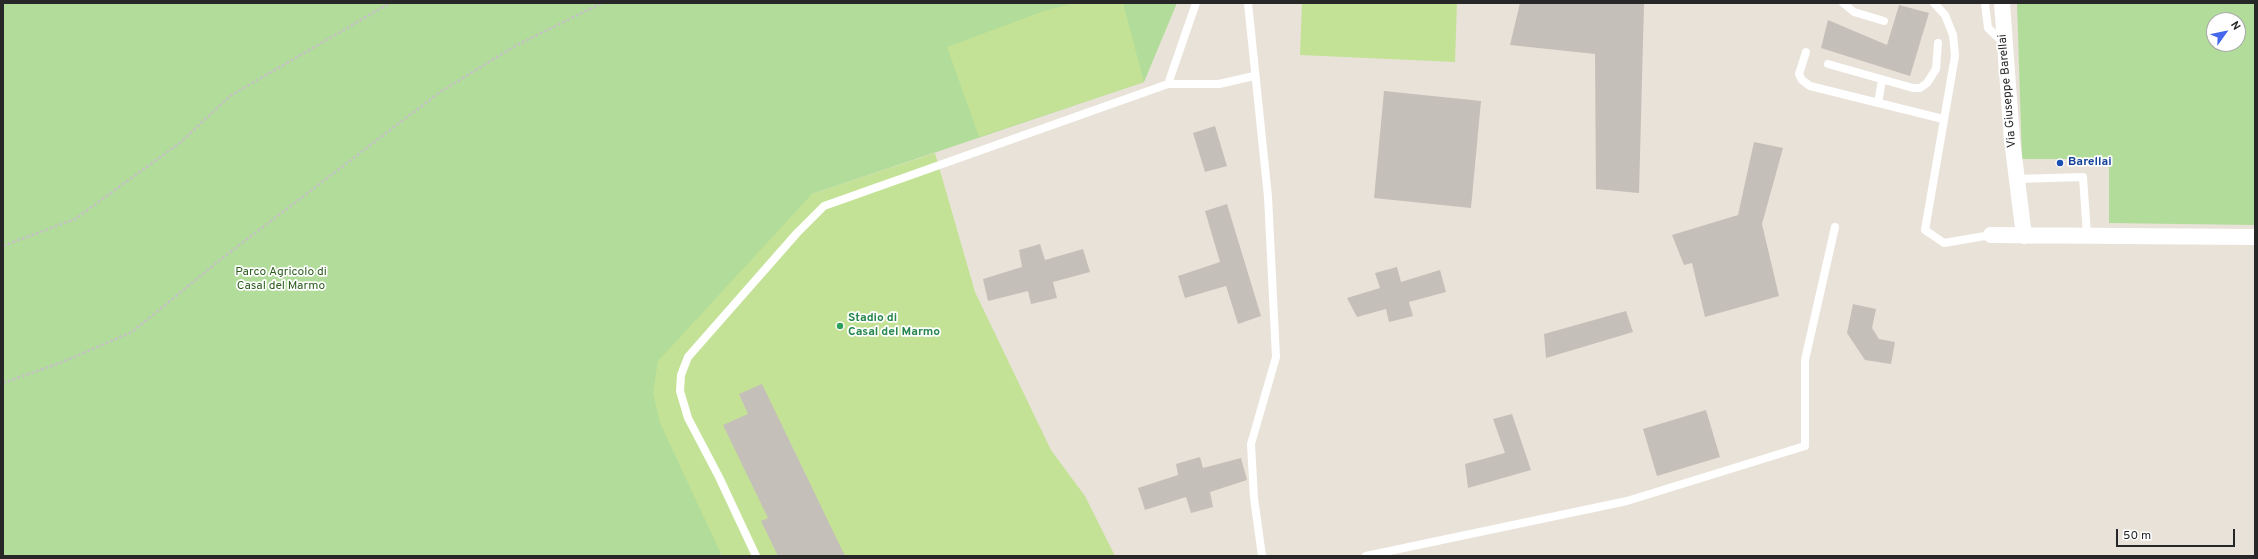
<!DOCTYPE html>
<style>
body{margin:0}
#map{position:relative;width:2258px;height:559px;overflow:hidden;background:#e9e2d9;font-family:Overpass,sans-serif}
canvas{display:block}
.frame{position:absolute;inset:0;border:4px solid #272727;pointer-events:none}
.north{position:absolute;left:2206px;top:12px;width:40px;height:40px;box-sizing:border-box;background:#fff;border:1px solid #a9a9a9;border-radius:50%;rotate:57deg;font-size:11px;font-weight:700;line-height:16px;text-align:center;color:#272727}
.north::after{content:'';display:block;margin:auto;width:14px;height:18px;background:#4467eb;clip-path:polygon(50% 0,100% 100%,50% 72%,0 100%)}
.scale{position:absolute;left:2116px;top:529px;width:119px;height:18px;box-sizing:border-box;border:2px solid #272727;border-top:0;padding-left:5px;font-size:12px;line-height:14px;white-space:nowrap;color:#272727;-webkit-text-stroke:3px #fff;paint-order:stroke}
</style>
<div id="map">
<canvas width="2258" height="559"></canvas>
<div class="frame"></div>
<div class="north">N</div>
<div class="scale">50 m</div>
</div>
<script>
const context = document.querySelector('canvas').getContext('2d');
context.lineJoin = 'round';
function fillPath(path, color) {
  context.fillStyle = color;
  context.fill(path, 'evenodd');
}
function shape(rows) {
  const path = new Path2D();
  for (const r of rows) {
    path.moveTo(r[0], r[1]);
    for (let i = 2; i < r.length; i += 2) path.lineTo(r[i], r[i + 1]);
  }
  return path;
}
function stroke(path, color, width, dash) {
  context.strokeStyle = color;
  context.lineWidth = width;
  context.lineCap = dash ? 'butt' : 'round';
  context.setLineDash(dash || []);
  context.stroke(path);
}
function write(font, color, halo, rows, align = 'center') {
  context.font = font + ' Overpass,sans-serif';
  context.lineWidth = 3.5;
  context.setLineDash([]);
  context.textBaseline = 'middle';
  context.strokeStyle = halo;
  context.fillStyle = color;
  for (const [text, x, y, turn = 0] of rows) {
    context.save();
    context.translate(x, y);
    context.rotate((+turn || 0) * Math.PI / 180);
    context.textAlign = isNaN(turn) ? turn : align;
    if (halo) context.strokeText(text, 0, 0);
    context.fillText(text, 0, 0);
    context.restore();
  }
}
const green = shape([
 [3,3,1177,3,1144,82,812,194,720,556,3,556],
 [2017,3,2255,3,2255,225,2109,223,2109,159,2022,159],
 [2214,20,2238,20,2238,44,2214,44]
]);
const pitch = shape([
 [1073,3,1123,3,1144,82,979,137,947,47,1041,12],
 [1302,3,1457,3,1455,62,1300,55],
 [935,153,975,292,1051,450,1085,496,1115,556,722,556,660,423,653,393,658,361,812,194]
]);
const building = shape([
 [1520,3,1644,4,1639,193,1596,189,1595,54,1510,45],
 [1899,5,1929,13,1910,76,1821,48,1828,20,1887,45],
 [1384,91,1481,101,1471,208,1374,198],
 [1215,126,1227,166,1205,172,1193,133],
 [1754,142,1783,148,1762,224,1779,296,1705,317,1692,263,1684,265,1672,235,1738,215],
 [1227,204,1261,316,1238,324,1226,286,1185,298,1178,276,1220,262,1205,211],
 [1040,244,1045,260,1083,249,1090,272,1053,282,1057,298,1031,304,1028,291,988,301,983,279,1022,267,1019,250],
 [1397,267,1401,282,1440,270,1446,292,1409,302,1413,316,1389,322,1386,309,1357,317,1347,298,1380,288,1375,273],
 [1853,304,1876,309,1872,328,1879,339,1895,342,1891,364,1865,360,1847,333],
 [1626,311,1633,332,1546,358,1544,334],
 [762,384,845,556,778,556,761,521,768,518,723,425,748,414,739,394],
 [1706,410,1720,457,1657,476,1643,429],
 [1512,414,1531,470,1468,488,1465,464,1505,453,1493,419],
 [1200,457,1203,468,1241,458,1247,480,1210,492,1213,507,1191,513,1186,497,1145,510,1138,488,1178,475,1176,464]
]);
const path = shape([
 [3,246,75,219,181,142,230,96,390,3],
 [3,383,60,363,132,332,225,256,440,92,515,46,602,3]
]);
const service = shape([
 [1248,3,1268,197,1276,357,1251,444,1254,498,1262,556],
 [1843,3,1854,12,1884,21],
 [1934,3,1945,15,1953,35,1955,56,1925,230,1944,243,1991,235],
 [1985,3,1988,28,2004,43],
 [1806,52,1799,74,1802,80,1810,86,1943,119],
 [1828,64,1913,88,1920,88,1927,83,1936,69,1938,43],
 [1168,84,1219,84,1254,76],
 [1878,103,1882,80],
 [2016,179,2083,177,2087,235],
 [756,556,719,477,688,418,680,391,681,375,688,357,797,233,824,206,1168,84,1196,3],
 [1366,556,1627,501,1805,446,1805,360,1835,227]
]);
const minor = shape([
 [2002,3,2012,140,2024,236],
 [1991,235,2255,237]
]);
const markers = [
 [2060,163,4,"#1a4fb4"],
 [840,326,4,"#2e9e5b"]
];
const streetNames = [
 ["Via Giuseppe Barellai",2008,91,-95]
];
const transitNames = [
 ["Barellai",2068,163]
];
const parkNames = [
 ["Parco Agricolo di",281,273],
 ["Casal del Marmo",281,287]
];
const leisureNames = [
 ["Stadio di",848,319],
 ["Casal del Marmo",848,333]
];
fillPath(green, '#b1dc99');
fillPath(pitch, '#c4e296');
fillPath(building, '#c4bfb9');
stroke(path, '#c3c3c3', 2.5, [3, 2]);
stroke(service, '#fff', 8);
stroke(minor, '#fff', 16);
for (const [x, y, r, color] of markers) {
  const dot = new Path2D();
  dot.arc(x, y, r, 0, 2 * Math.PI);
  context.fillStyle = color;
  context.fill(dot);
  stroke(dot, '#fff', 1.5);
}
write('12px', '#272727', '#fff', streetNames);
write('bold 12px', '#164399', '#fff', transitNames, 'left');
write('12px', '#2d5d1e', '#fff', parkNames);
write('bold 12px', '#27864d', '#fff', leisureNames, 'left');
</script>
